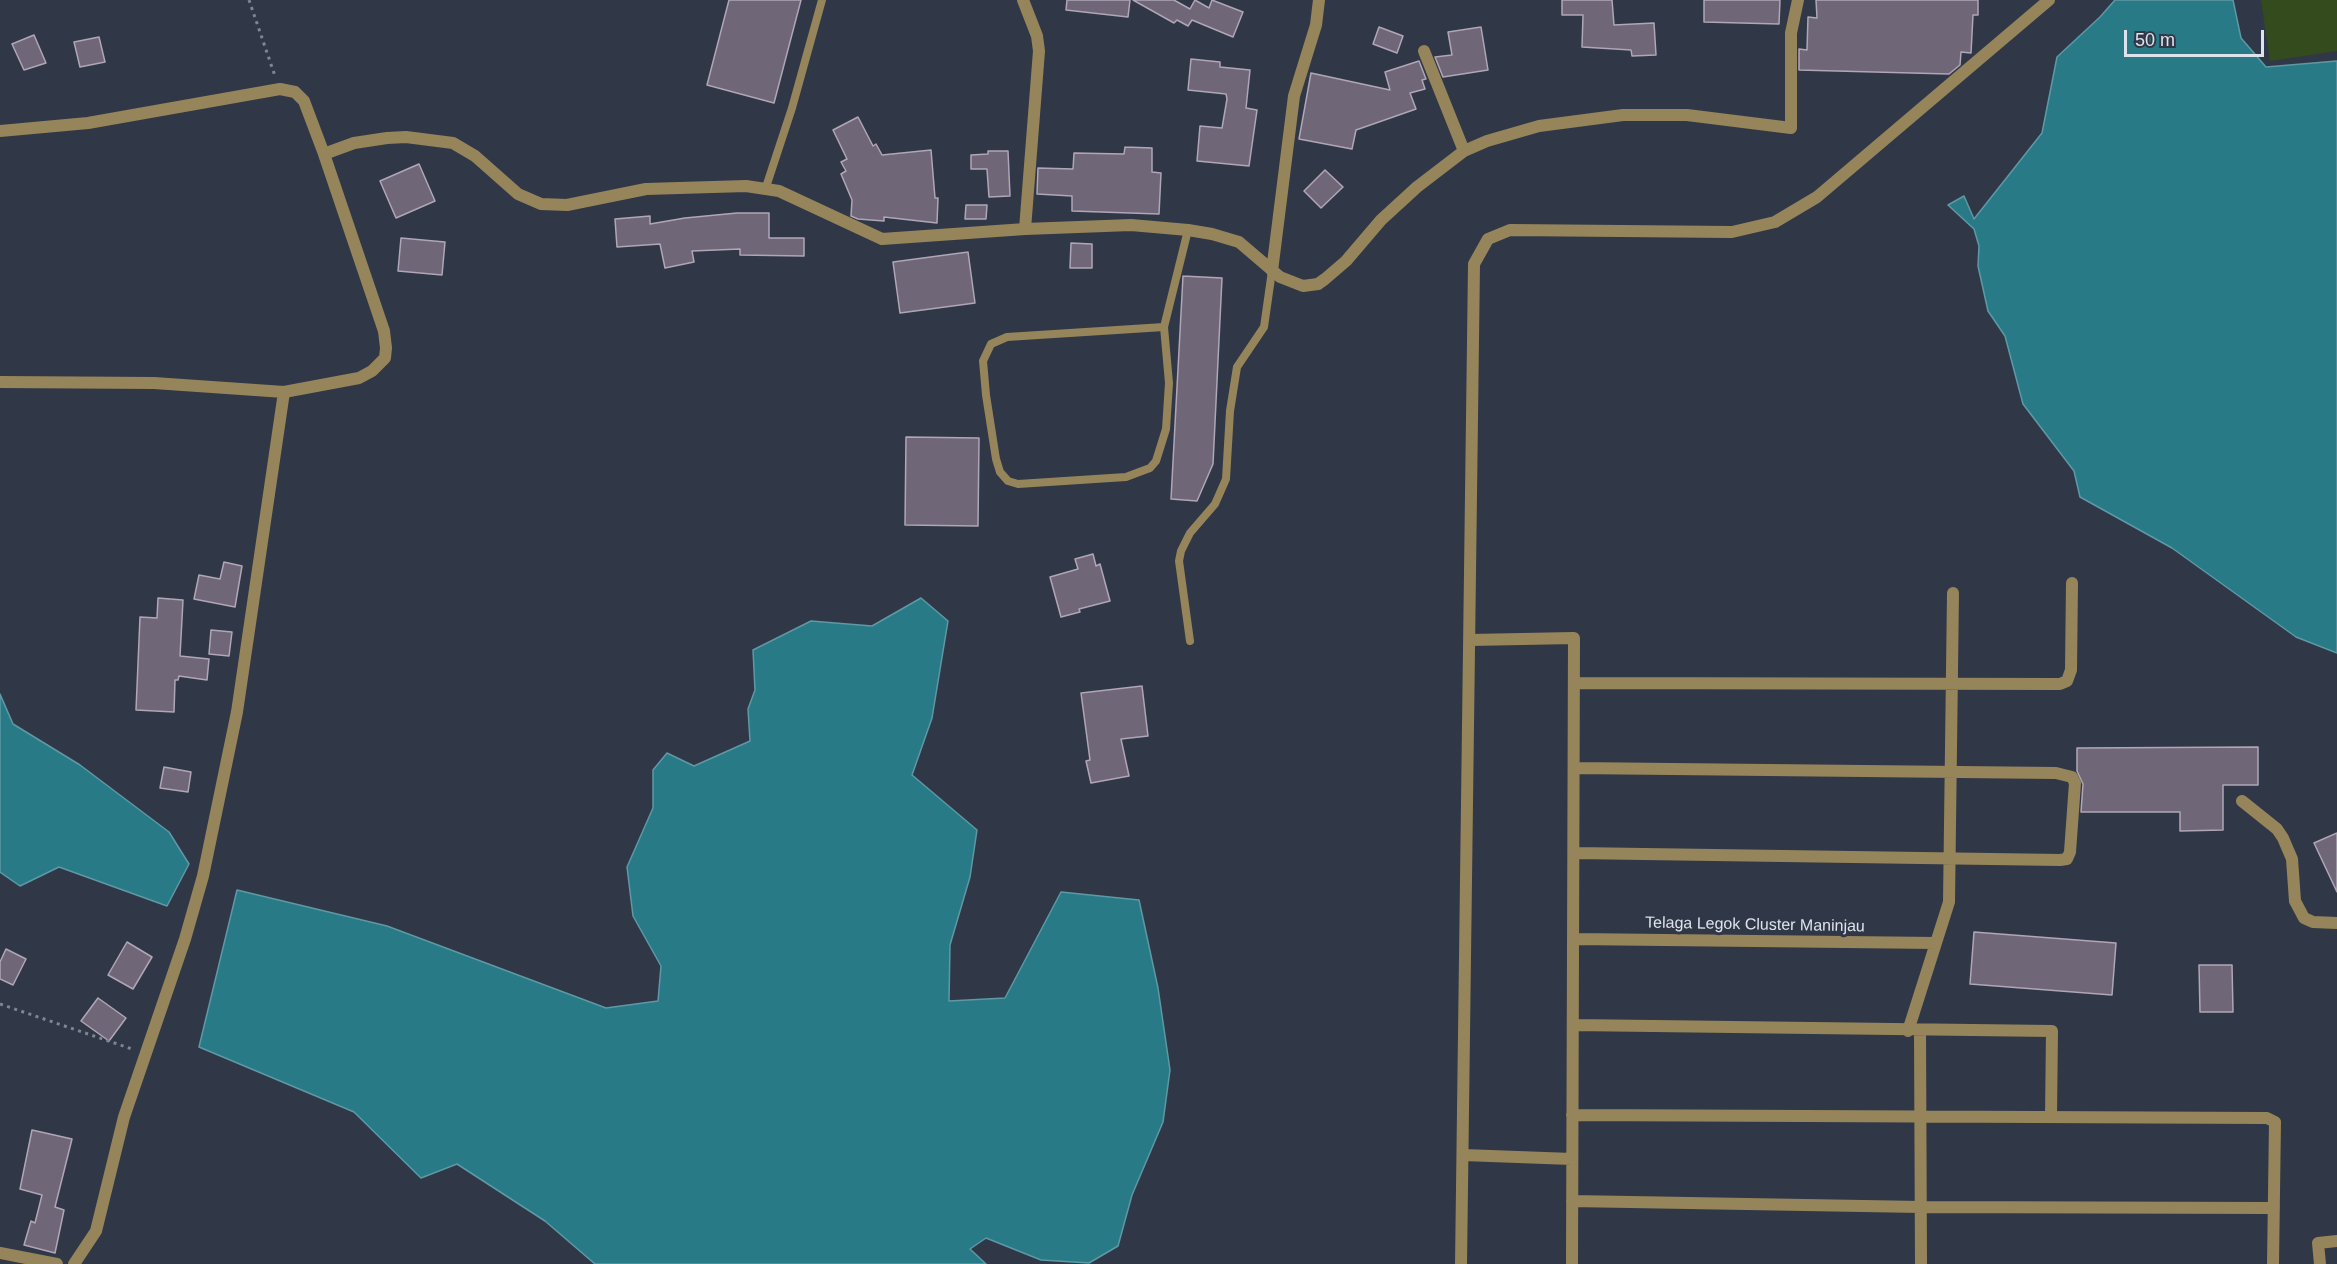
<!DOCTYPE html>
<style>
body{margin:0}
#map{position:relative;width:2337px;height:1264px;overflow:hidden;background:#303847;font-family:Helvetica,sans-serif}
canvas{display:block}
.scale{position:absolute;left:2124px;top:30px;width:140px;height:27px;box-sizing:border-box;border:3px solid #dde2ec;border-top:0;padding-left:8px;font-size:18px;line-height:21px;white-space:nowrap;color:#dde2ec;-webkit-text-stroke:4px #303847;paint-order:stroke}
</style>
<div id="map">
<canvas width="2337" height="1264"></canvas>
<div class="scale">50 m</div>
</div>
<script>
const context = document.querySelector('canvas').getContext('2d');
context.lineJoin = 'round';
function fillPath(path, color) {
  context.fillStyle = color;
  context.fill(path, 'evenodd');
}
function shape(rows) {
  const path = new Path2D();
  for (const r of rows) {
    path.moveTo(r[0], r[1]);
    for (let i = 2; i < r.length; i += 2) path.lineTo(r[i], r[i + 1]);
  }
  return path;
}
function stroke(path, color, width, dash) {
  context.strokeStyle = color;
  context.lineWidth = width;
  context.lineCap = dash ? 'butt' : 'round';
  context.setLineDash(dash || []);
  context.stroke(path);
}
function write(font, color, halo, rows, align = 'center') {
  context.font = font + ' Helvetica,sans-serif';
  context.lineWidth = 6;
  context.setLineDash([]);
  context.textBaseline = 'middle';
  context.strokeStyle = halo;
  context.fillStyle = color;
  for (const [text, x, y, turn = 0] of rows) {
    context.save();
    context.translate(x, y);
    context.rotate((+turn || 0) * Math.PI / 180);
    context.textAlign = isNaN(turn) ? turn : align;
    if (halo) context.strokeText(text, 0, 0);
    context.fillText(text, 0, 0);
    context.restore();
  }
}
const green = shape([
 [2261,0,2337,0,2337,51,2270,61]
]);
const water = shape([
 [2115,0,2233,0,2241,38,2266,67,2337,61,2337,653,2296,637,2172,548,2080,497,2074,471,2023,404,2005,336,1988,311,1978,266,1979,246,1974,229,1948,205,1964,196,1974,219,2042,133,2057,57,2100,17,2115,0],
 [921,598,948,621,932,718,912,775,977,830,970,877,950,945,949,1001,1005,998,1061,892,1139,900,1158,988,1170,1070,1163,1122,1132,1195,1118,1246,1089,1263,1041,1260,986,1238,970,1249,986,1264,595,1264,545,1221,457,1164,421,1178,354,1112,199,1047,237,890,387,926,606,1008,658,1001,661,966,633,916,627,867,653,808,653,770,667,753,694,766,750,741,748,709,755,690,753,650,811,621,872,626,921,598],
 [0,694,13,724,80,765,169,832,189,864,167,906,59,867,20,886,0,872,0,694]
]);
const building = shape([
 [729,0,801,0,774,103,707,85,729,0],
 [1067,0,1130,0,1128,17,1066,10,1067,0],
 [1133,0,1174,0,1190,9,1195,0,1209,8,1212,0,1243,12,1233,37,1192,20,1188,26,1177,20,1174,23,1133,0],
 [1562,0,1612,0,1614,25,1654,23,1656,55,1632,56,1631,50,1582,47,1583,15,1562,15,1562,0],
 [1704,0,1780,0,1779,24,1704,22,1704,0],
 [1816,0,1978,0,1978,15,1973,15,1971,53,1961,52,1960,65,1949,74,1799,70,1799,49,1807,50,1808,17,1817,18,1816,0],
 [1379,27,1403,36,1397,53,1373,44,1379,27],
 [1481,27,1488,70,1443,77,1435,57,1452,55,1448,32,1481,27],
 [34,35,46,63,24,70,12,44,34,35],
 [99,37,105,62,80,67,74,42,99,37],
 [1191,59,1220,62,1220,67,1250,70,1246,108,1257,110,1249,166,1197,161,1200,126,1222,128,1227,99,1226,94,1188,90,1191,59],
 [1419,61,1426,79,1422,80,1425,89,1410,93,1416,109,1356,130,1352,149,1299,139,1311,73,1390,90,1385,72,1419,61],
 [858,117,873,146,876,144,882,155,931,150,935,198,938,198,937,223,884,217,884,221,858,219,851,216,852,200,841,174,846,171,841,162,847,159,833,130,858,117],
 [1125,147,1152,148,1152,172,1161,173,1159,214,1072,211,1072,196,1037,194,1038,168,1073,169,1074,153,1124,154,1125,147],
 [988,151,1008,151,1010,196,989,197,987,169,971,169,971,155,988,154,988,151],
 [419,164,435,201,396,218,380,181,419,164],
 [1325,170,1343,187,1321,208,1304,191,1325,170],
 [966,205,987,205,986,219,965,219,966,205],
 [737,213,769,213,769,238,804,238,804,256,740,255,740,249,692,251,694,262,665,268,660,244,617,247,615,219,650,216,650,224,685,218,737,213],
 [401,238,445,242,442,275,398,271,401,238],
 [1071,243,1092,244,1092,268,1070,268,1071,243],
 [968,252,975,303,900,313,893,262,968,252],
 [1183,276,1222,278,1213,464,1197,501,1171,499,1183,276],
 [906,437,979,438,978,526,905,525,906,437],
 [1093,554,1096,566,1100,564,1110,601,1079,609,1080,612,1061,617,1050,577,1078,569,1075,559,1093,554],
 [224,562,242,566,235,607,194,599,199,575,220,579,224,562],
 [158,598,183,600,180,656,209,659,207,680,179,676,178,680,175,680,174,712,136,710,140,617,157,618,158,598],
 [211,630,232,632,229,656,209,654,211,630],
 [1142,686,1148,736,1121,739,1129,776,1091,783,1086,761,1090,760,1081,693,1142,686],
 [2258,747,2258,785,2223,785,2223,830,2180,831,2180,812,2081,812,2083,784,2077,771,2077,748,2258,747],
 [164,767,191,772,188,792,160,788,164,767],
 [2337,833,2337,892,2314,843,2337,833],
 [1974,932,2116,943,2112,995,1970,984,1974,932],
 [127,942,152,957,133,989,108,975,127,942],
 [6,949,26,959,13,985,0,979,0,962,6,949],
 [2199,965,2232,965,2233,1012,2200,1012,2199,965],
 [98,998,126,1018,109,1041,81,1021,98,998],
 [32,1130,72,1139,55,1207,64,1210,55,1253,24,1245,31,1221,35,1223,42,1195,20,1189,32,1130]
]);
const path = shape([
 [249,0,275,76],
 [0,1004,132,1049]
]);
const service = shape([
 [766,187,792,108,822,0],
 [1164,327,1169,383,1166,429,1156,461,1150,468,1126,477,1018,484,1008,481,1000,472,996,459,986,395,983,361,991,344,1007,337,1164,327],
 [1164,327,1188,230],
 [1190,641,1179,561,1181,551,1190,533,1215,504,1226,479,1230,411,1237,367,1264,327,1272,271]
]);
const minor = shape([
 [1023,0,1037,36,1039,51,1025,229],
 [1424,51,1464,151],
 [0,131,88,123,280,89,295,92,304,101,324,154,354,143,387,138,406,137,453,143,475,156,518,194,541,204,567,205,646,189,746,186,779,191,882,239,1025,229,1131,225,1188,230,1212,234,1239,242,1280,277,1303,286,1318,284,1325,279,1346,261,1381,220,1417,187,1464,151,1487,141,1539,126,1623,115,1687,115,1791,128,1791,33,1798,0],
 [1272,271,1294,96,1316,25,1319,0],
 [0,382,154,383,284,392],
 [1470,640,1574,638,1572,1264],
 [1576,683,2060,684,2067,681,2071,670,2072,583],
 [2242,801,2277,829,2283,838,2292,859,2295,901,2304,918,2313,922,2337,923],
 [1575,853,2060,860,2067,859,2070,852,2075,783,2072,777,2056,773,1575,768],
 [1574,939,1936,943],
 [1573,1025,2052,1031,2051,1117],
 [1908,1031,1949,902,1953,593],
 [1920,1031,1921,1264],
 [1572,1115,2267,1118,2275,1122,2273,1264],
 [1463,1155,1572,1159],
 [1572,1201,1921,1207,2274,1208],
 [0,1253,57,1264],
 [74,1264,96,1231,124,1117,185,939,203,876,237,712,284,392,359,378,372,371,385,358,386,348,384,331,324,154],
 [1461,1264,1474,264,1488,239,1510,230,1732,232,1775,222,1817,197,2049,0],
 [2320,1264,2318,1243,2337,1241]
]);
const streetNames = [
 ["Telaga Legok Cluster Maninjau",1755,925,1]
];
fillPath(green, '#334b1d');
fillPath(water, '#287a87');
stroke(water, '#5e99a5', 1.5);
fillPath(building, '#6f6677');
stroke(building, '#b0a6b8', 1.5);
stroke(path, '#7f8692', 3, [3, 4.5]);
stroke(service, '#96855a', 8);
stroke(minor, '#96855a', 12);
write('16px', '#dde2ec', '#303847', streetNames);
</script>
